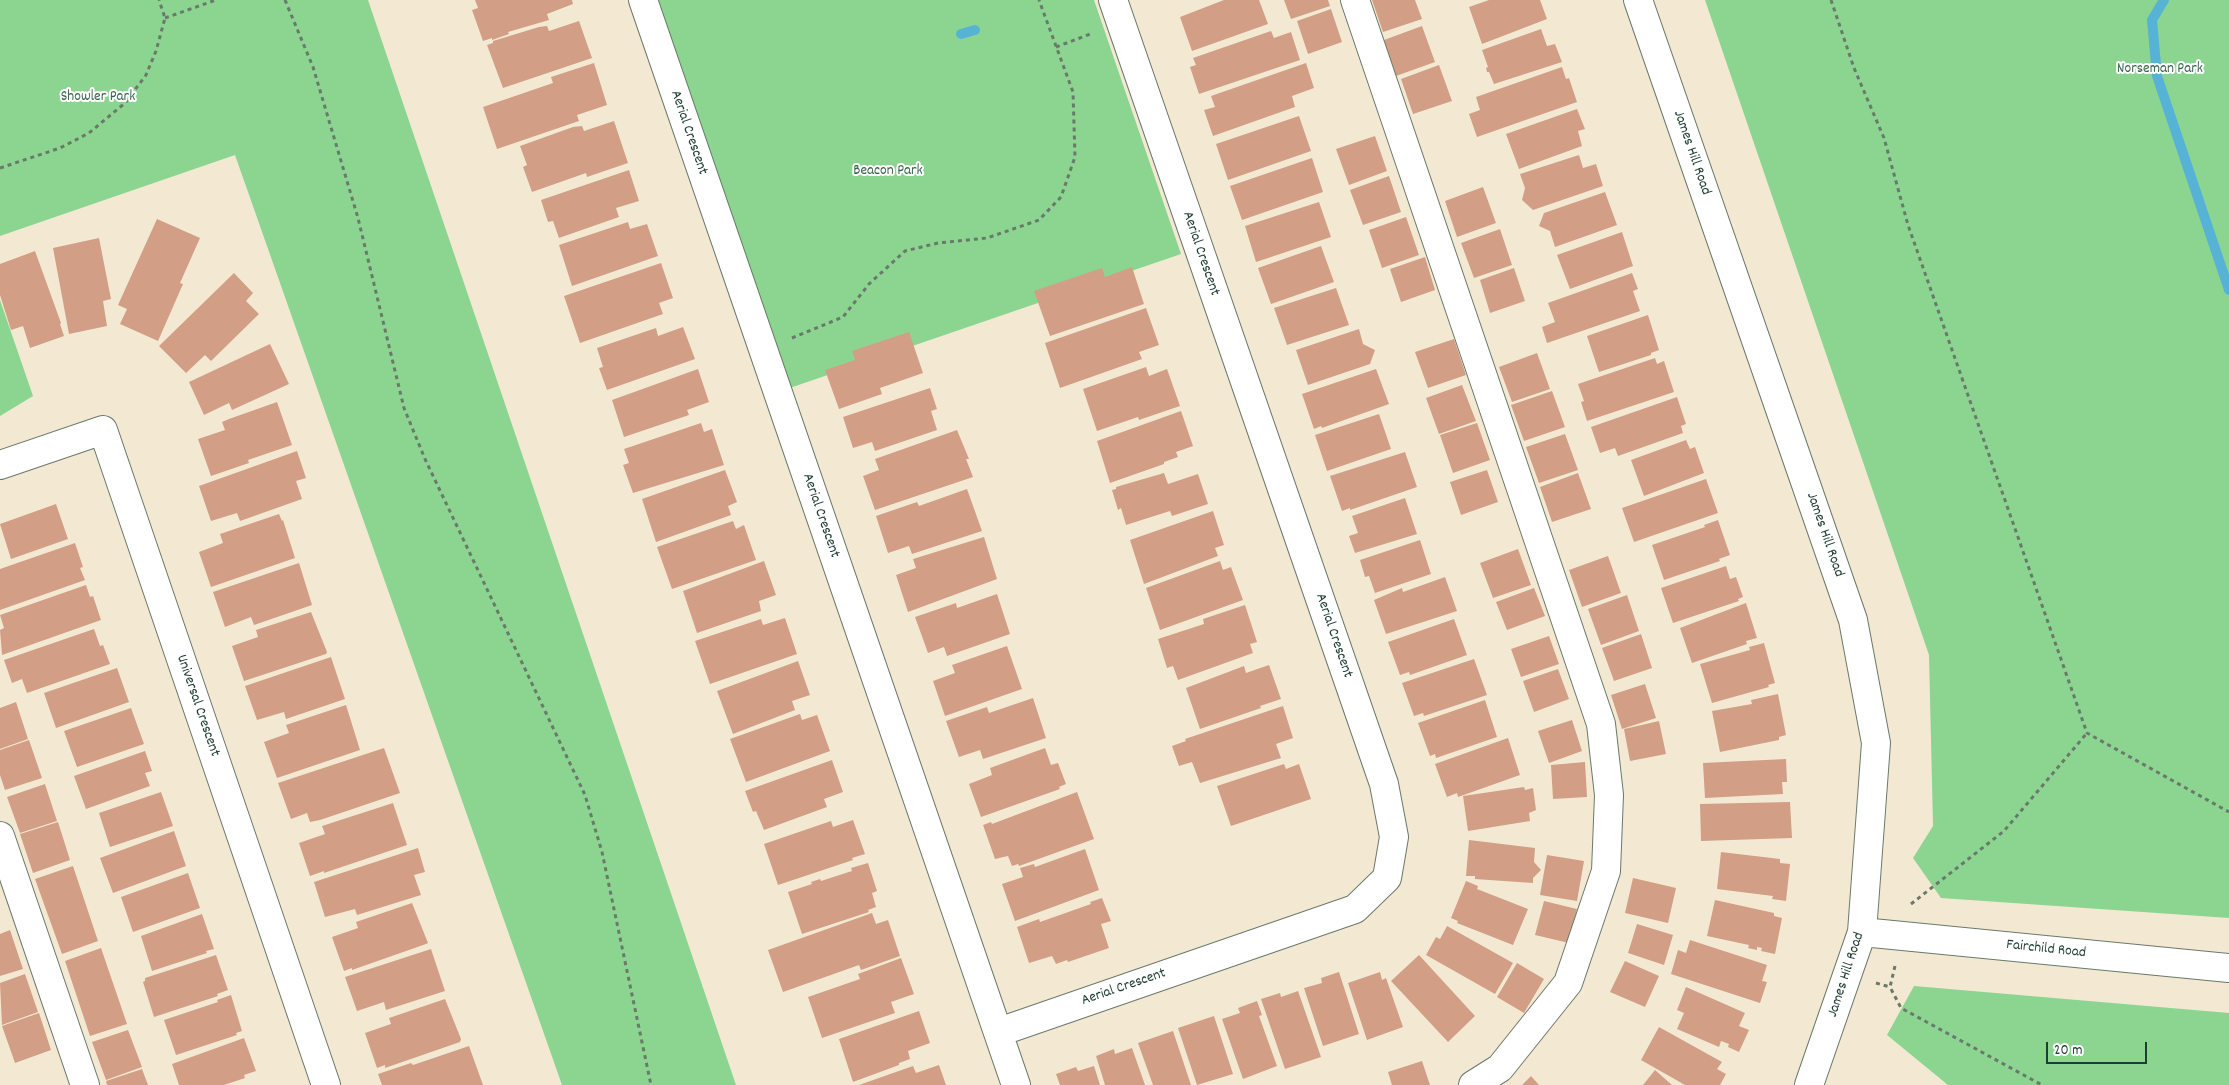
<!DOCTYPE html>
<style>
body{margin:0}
#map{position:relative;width:2229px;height:1085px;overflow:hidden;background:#f3e9d2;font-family:Dekko,sans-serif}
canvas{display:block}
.scale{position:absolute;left:2046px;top:1042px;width:101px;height:22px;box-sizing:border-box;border:2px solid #1f3d34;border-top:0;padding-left:6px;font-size:15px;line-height:18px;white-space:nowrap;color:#1f3d34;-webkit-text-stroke:4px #fff;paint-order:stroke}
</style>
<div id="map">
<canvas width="2229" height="1085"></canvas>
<div class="scale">20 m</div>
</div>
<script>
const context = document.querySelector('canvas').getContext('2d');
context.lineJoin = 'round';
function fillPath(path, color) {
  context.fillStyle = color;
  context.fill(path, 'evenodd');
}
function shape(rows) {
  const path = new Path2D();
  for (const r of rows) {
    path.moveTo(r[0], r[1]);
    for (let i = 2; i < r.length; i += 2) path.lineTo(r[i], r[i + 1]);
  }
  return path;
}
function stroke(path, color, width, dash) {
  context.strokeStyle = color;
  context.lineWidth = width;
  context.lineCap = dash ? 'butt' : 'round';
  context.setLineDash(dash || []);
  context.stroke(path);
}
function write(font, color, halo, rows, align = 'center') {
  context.font = font + ' Dekko,sans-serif';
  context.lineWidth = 4;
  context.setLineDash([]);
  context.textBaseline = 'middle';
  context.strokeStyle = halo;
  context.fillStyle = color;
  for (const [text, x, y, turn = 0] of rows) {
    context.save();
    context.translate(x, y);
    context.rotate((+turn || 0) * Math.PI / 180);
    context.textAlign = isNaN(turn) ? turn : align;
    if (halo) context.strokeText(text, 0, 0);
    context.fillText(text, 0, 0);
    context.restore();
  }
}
const green = shape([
 [0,0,368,0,736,1085,562,1085,235,155,0,236],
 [647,0,1094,0,1181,254,781,391],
 [1705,0,2229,0,2229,918,1941,898,1913,858,1933,826,1929,655],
 [0,300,33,396,0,416],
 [1914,986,2229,1013,2229,1085,1948,1085,1887,1035]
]);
const stream = shape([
 [2164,0,2152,20,2157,76,2229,290],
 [961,34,975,30]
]);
const building = shape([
 [475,0,572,0,573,4,547,14,549,20,508,32,509,34,492,40,492,38,483,41,472,10,478,8],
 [1224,0,1259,0,1268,24,1192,51,1180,17],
 [1284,0,1328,0,1330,6,1291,19],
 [1372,0,1415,0,1422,19,1383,32],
 [1489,0,1540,0,1547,19,1482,44,1469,7],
 [1331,9,1342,42,1308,54,1297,21],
 [579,21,592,58,503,88,487,45,493,43,493,41,539,27,547,26,549,31],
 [1422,26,1435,62,1396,76,1384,40],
 [1541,29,1547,46,1555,44,1562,62,1494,84,1489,72,1487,72,1486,68,1488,67,1482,50],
 [1271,31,1274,38,1291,32,1300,60,1199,94,1190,67,1196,65,1193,58],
 [594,63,607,105,577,115,579,121,497,149,483,107,553,83,551,77],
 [1306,63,1314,88,1292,96,1295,107,1213,136,1204,110,1215,107,1211,96],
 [1439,65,1452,101,1413,114,1401,79],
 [1562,67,1566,79,1569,78,1577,102,1477,137,1469,114,1480,110,1476,97],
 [1577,109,1585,129,1578,131,1582,146,1519,169,1506,134],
 [1299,116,1311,151,1228,180,1216,144],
 [614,121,628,163,587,177,586,173,532,192,523,167,527,165,520,146,573,127,582,126,584,131],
 [1375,136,1387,171,1349,185,1336,149],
 [1579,155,1583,168,1596,164,1603,186,1533,210,1522,200,1525,188,1520,174],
 [1312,158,1323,192,1242,220,1230,186],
 [629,170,639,201,616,208,619,217,559,238,553,221,548,222,541,200],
 [1389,176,1401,212,1363,225,1350,190],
 [1483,187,1496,223,1457,237,1445,201],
 [1605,192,1617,225,1555,247,1550,231,1539,226,1544,213],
 [1319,202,1331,237,1256,262,1245,226],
 [1406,217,1419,255,1382,268,1369,230],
 [157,219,200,238,180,283,183,284,158,341,120,324,127,309,118,305],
 [628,222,630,229,647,224,658,256,572,286,559,245],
 [1500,229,1512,265,1474,278,1461,243],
 [1622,232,1633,266,1570,289,1557,255],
 [99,238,111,299,103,301,107,326,69,334,53,248],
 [1321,246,1334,282,1271,304,1258,268],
 [35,251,61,323,60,324,64,336,30,348,23,326,11,330,0,295,0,264],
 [1425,257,1435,290,1401,302,1390,269],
 [661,263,673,298,659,303,663,314,580,343,564,296],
 [1132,267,1144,304,1050,336,1034,291,1102,268,1105,277],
 [1514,268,1525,301,1490,313,1480,280],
 [234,273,253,293,246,301,259,314,211,361,205,355,186,373,159,346],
 [1632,273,1638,289,1633,291,1640,311,1547,343,1542,327,1555,322,1548,303],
 [1336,288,1349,325,1287,345,1274,308],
 [1146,308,1159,345,1139,352,1142,359,1060,388,1045,343],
 [1648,315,1659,350,1651,353,1651,355,1599,372,1587,336],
 [683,327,695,359,607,390,599,368,603,367,597,348,656,328,658,336],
 [1359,329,1363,344,1375,350,1370,364,1308,385,1296,350],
 [909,332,923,373,880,388,882,394,839,409,825,370,855,360,852,351],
 [1454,339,1466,375,1428,388,1415,352],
 [270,344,289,384,232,410,229,403,204,415,189,382],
 [1537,353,1550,389,1512,402,1499,367],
 [1655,358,1657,364,1664,361,1674,392,1587,421,1581,402,1584,401,1578,384],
 [1146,367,1149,376,1167,369,1180,406,1139,420,1138,417,1097,431,1083,389],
 [698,369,709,402,687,410,689,415,624,437,612,400],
 [1376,369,1389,404,1322,428,1321,426,1314,429,1302,394],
 [1462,385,1476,421,1439,434,1426,398],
 [930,388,937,409,931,411,937,430,875,451,872,442,853,448,843,417],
 [1552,391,1565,427,1524,441,1511,405],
 [1677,397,1686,424,1681,426,1683,433,1618,456,1615,448,1600,453,1591,427],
 [277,402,292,445,248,460,249,463,211,476,198,439,225,430,222,422,229,419],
 [1181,411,1193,446,1176,452,1178,457,1164,462,1164,464,1110,483,1097,441],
 [1379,414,1391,449,1327,471,1315,435],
 [701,423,704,432,712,429,724,465,633,493,623,465,629,463,624,449],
 [1477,423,1490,460,1453,473,1440,435],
 [957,430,969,459,966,459,973,477,875,510,863,476,879,470,875,459],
 [1565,434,1578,470,1539,483,1526,447],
 [1686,440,1690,449,1695,447,1704,473,1644,496,1631,460],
 [297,451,306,478,296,481,302,499,240,521,237,513,211,521,199,486],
 [1405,452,1417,487,1350,510,1350,508,1342,511,1330,476],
 [725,470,737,502,728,506,731,515,656,542,642,499],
 [1487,470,1498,502,1461,515,1450,482],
 [1164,473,1168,484,1198,474,1208,504,1172,516,1170,511,1126,525,1121,508,1118,510,1112,490,1116,489,1116,487],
 [1578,473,1591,509,1552,522,1540,487],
 [1706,479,1718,513,1634,542,1622,508],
 [967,489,982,531,912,554,909,546,888,553,876,516,917,502,919,506],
 [1405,498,1417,534,1355,553,1349,536,1358,533,1352,516],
 [56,504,68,539,11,559,0,524],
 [1213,511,1224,545,1215,548,1218,556,1144,584,1130,540],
 [279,514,282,521,283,520,295,558,211,587,199,552,223,543,220,534],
 [1718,520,1730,555,1719,559,1720,561,1664,580,1652,545,1705,527,1704,525],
 [733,521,736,529,744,525,756,560,672,589,657,547],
 [984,537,997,579,908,612,896,575,916,568,913,559],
 [1420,540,1431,574,1375,593,1369,576,1365,577,1360,560],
 [75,543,83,567,80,568,85,580,0,610,0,569],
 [1518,549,1531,585,1493,598,1480,563],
 [1608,556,1621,593,1582,607,1569,570],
 [764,561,776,595,759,601,761,611,697,633,683,591],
 [1220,561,1223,570,1231,567,1243,600,1160,630,1146,588],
 [299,563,312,605,254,625,251,617,225,627,213,592],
 [1726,566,1730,579,1736,577,1743,597,1738,599,1739,601,1673,623,1661,588],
 [1445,577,1457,611,1386,634,1374,600,1402,588,1403,592],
 [86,585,90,597,93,596,101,620,2,655,0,630,4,628,0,615],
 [1534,588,1545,616,1507,630,1496,602],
 [997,594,1010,634,947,656,944,647,928,653,915,617,956,603,957,608],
 [1627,595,1639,631,1601,645,1588,609],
 [1746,603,1757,638,1746,641,1747,644,1692,663,1680,628],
 [1245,605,1257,642,1250,644,1253,653,1178,680,1173,666,1167,668,1158,639,1204,624,1203,619],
 [311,612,327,652,326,654,244,681,232,646,258,637,256,630],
 [785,618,797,654,710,684,695,641,761,619,763,625],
 [1454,619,1467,655,1410,675,1409,672,1400,675,1388,642],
 [94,629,100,646,103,645,110,664,27,693,22,679,12,683,4,660],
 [1641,634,1652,668,1614,681,1602,648],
 [1549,636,1559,664,1521,677,1511,649],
 [1764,643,1775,683,1768,685,1769,687,1712,703,1700,664,1750,650,1749,647],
 [1007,646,1022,689,945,716,933,681,955,673,952,665],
 [331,657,345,699,286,719,284,712,257,720,245,686],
 [1474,659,1487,695,1424,716,1423,713,1414,716,1402,683],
 [798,661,810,695,792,701,795,710,733,734,717,691],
 [1269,665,1281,699,1260,706,1261,708,1200,729,1186,688,1244,666,1246,673],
 [117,668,129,702,56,728,44,693],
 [1558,669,1569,699,1534,712,1523,681],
 [1645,684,1656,718,1622,729,1611,695],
 [1778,694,1786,735,1779,737,1779,740,1720,752,1712,711,1752,704,1751,700],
 [1033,698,1046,738,983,759,980,750,959,757,946,721,987,707,989,713],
 [1485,700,1497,737,1436,758,1435,754,1430,756,1418,723],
 [16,702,28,739,0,749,0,708],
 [346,705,360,750,277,778,264,742,289,733,286,725],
 [1283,706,1293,738,1276,744,1281,758,1200,783,1192,762,1179,766,1172,746,1186,741,1185,739],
 [131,708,144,744,77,767,64,731],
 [800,714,802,720,817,715,830,751,746,782,730,739],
 [1572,720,1582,751,1549,763,1538,731],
 [1659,721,1666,754,1630,761,1624,729],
 [1508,738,1520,775,1458,797,1457,793,1447,797,1435,764],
 [29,740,42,778,5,790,0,775,0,750],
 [384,748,400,793,320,820,310,822,307,813,291,819,278,783],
 [1045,748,1051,765,1058,763,1066,784,1059,787,1060,789,981,817,969,784,992,775,990,768],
 [145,751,152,771,145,773,150,786,86,809,74,776],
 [1786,759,1787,782,1782,782,1783,794,1705,798,1703,763],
 [832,760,843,792,824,799,827,807,764,830,756,811,753,812,745,791],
 [1585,762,1587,797,1553,799,1551,765],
 [1284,764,1286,769,1299,764,1311,799,1231,826,1217,786],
 [45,784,57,821,20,833,7,797],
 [1524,787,1525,790,1533,788,1536,810,1529,813,1530,821,1468,831,1463,796],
 [161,792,173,826,110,847,99,813],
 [1077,792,1094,839,1019,866,1018,864,1012,866,1008,856,995,859,983,825,991,822,992,824],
 [1790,802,1792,838,1701,841,1700,804],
 [393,803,407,845,324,873,324,871,310,876,299,843,325,834,322,826],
 [853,820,865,854,852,858,853,860,778,885,764,844,831,821,833,827],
 [58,822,70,860,33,873,20,834],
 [174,831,186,866,113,893,100,858],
 [1469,840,1535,848,1534,862,1541,870,1533,878,1533,883,1475,879,1475,876,1466,876],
 [418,848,425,872,414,875,421,895,357,915,355,909,325,917,314,882],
 [1085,849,1099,890,1015,921,1002,884,1023,877,1020,868,1034,864,1035,867],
 [1721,852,1780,859,1780,863,1790,864,1786,901,1772,899,1773,896,1717,889],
 [1547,855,1584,861,1577,901,1540,895],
 [868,863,877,891,872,893,876,907,868,910,869,912,802,934,788,892,812,884,811,882,820,879,821,881,852,871,851,868],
 [73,866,98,941,62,954,35,879],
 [188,873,200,908,133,932,121,897],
 [1633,878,1676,888,1668,923,1625,913],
 [1466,881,1478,886,1477,889,1528,909,1513,945,1457,923,1458,921,1451,918],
 [1102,898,1111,921,1101,924,1109,948,1068,962,1067,960,1056,964,1052,956,1029,963,1017,927,1039,919,1040,922,1091,904,1090,902],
 [1715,900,1774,913,1774,916,1782,918,1775,954,1761,951,1762,948,1757,947,1757,950,1748,948,1749,945,1707,936],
 [1544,901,1577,909,1569,943,1535,935],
 [412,903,428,943,426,944,352,970,352,968,344,971,332,937,358,928,356,922],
 [872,913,876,924,888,920,900,956,861,970,859,965,783,992,768,950],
 [202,914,214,949,206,951,207,953,152,971,141,936],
 [1637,924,1673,935,1664,965,1628,953],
 [1447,926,1513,963,1495,994,1426,955,1436,937,1440,939],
 [10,930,23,969,0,976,0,934],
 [1690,940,1767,965,1762,981,1767,982,1760,1003,1671,974,1678,950,1686,953],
 [101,948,127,1024,90,1036,65,961],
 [431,949,445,991,386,1010,384,1002,357,1011,345,977],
 [216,955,228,990,217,994,218,996,154,1017,143,982,145,981,145,978],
 [1419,955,1475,1016,1448,1042,1391,981],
 [901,958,914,994,891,1002,895,1013,822,1038,808,997,860,979,858,974],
 [1625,961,1659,976,1645,1007,1610,992],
 [1517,963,1544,979,1524,1013,1497,997],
 [1339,972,1359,1034,1323,1046,1304,988,1322,983,1321,978],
 [1380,972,1382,980,1386,978,1403,1027,1367,1040,1348,983],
 [25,974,38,1012,2,1025,0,983],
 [1686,987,1745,1013,1739,1026,1749,1030,1739,1052,1728,1047,1729,1044,1721,1041,1719,1047,1677,1029,1684,1013,1677,1010],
 [1298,991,1321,1057,1285,1069,1261,999,1280,993,1281,997],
 [231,995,242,1031,236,1033,237,1035,176,1055,164,1020,218,1002,217,1000],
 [445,999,461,1039,460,1042,385,1068,385,1065,377,1068,365,1033,391,1024,389,1018],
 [1257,1001,1262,1015,1259,1016,1277,1066,1243,1079,1222,1019,1240,1013,1238,1008],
 [919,1011,930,1043,908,1051,910,1059,899,1063,899,1065,853,1082,839,1039],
 [39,1013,51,1050,15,1063,2,1026],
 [1214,1016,1233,1074,1197,1085,1178,1028],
 [1659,1027,1722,1062,1717,1069,1726,1074,1720,1085,1685,1085,1641,1060],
 [128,1030,142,1067,106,1080,92,1042],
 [1173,1031,1191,1085,1153,1085,1138,1043],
 [244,1038,256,1071,244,1075,245,1078,224,1085,179,1085,172,1064],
 [469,1046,483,1085,382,1085,378,1074,411,1063,413,1065],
 [1132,1048,1145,1085,1105,1085,1096,1056,1114,1049,1115,1054],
 [1422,1061,1430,1085,1392,1085,1388,1072],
 [939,1065,946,1085,859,1085,913,1066,916,1073],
 [1094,1066,1100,1085,1060,1085,1056,1074,1076,1067,1078,1071],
 [142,1069,148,1085,107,1085,106,1081],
 [1655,1070,1672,1085,1643,1085],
 [1531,1076,1539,1085,1522,1085]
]);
const path = shape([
 [285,0,313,67,358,218,404,408,425,459,585,795,602,852,651,1085],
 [1831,0,1854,68,1884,138,1908,225,2087,733,2229,812],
 [165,18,216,0],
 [1056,47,1093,33],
 [0,168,60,148,89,133,125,103,146,75,156,51,165,18,159,0],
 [792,338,843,317,869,284,905,251,938,243,987,238,1039,220,1061,197,1075,157,1073,92,1039,0],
 [1911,904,2004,831,2087,733],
 [1895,966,1890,987,1901,1008,2042,1085],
 [1876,983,1890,987]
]);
const minor = shape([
 [643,0,1016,1085],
 [1355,0,1601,724,1609,795,1606,871,1568,983,1500,1068,1473,1085],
 [1638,0,1853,620,1876,743,1862,932,1809,1085],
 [0,465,103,430,326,1085],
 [0,836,85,1085],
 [1862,932,2229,968],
 [999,1032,1355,909,1387,878,1394,837,1384,784,1113,0]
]);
const parkNames = [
 ["Norseman Park",2160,70],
 ["Showler Park",98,98],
 ["Beacon Park",888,172]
];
const streetNames = [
 ["Aerial Crescent",688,133,71],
 ["James Hill Road",1691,153,71],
 ["Aerial Crescent",1200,254,71],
 ["Aerial Crescent",820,516,71],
 ["James Hill Road",1824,535,71],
 ["Aerial Crescent",1333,636,71],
 ["Universal Crescent",197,706,71],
 ["Fairchild Road",2046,950,6],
 ["James Hill Road",1847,975,-72],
 ["Aerial Crescent",1124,988,-19]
];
fillPath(green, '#8bd591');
stroke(stream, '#57b3d5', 10);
fillPath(building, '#d29e86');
stroke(minor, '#69796b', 30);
stroke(path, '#69796b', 3, [4, 4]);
stroke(minor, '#fff', 28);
write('15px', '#3a634b', '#fff', parkNames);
write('15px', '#1f3d34', '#fff', streetNames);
</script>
